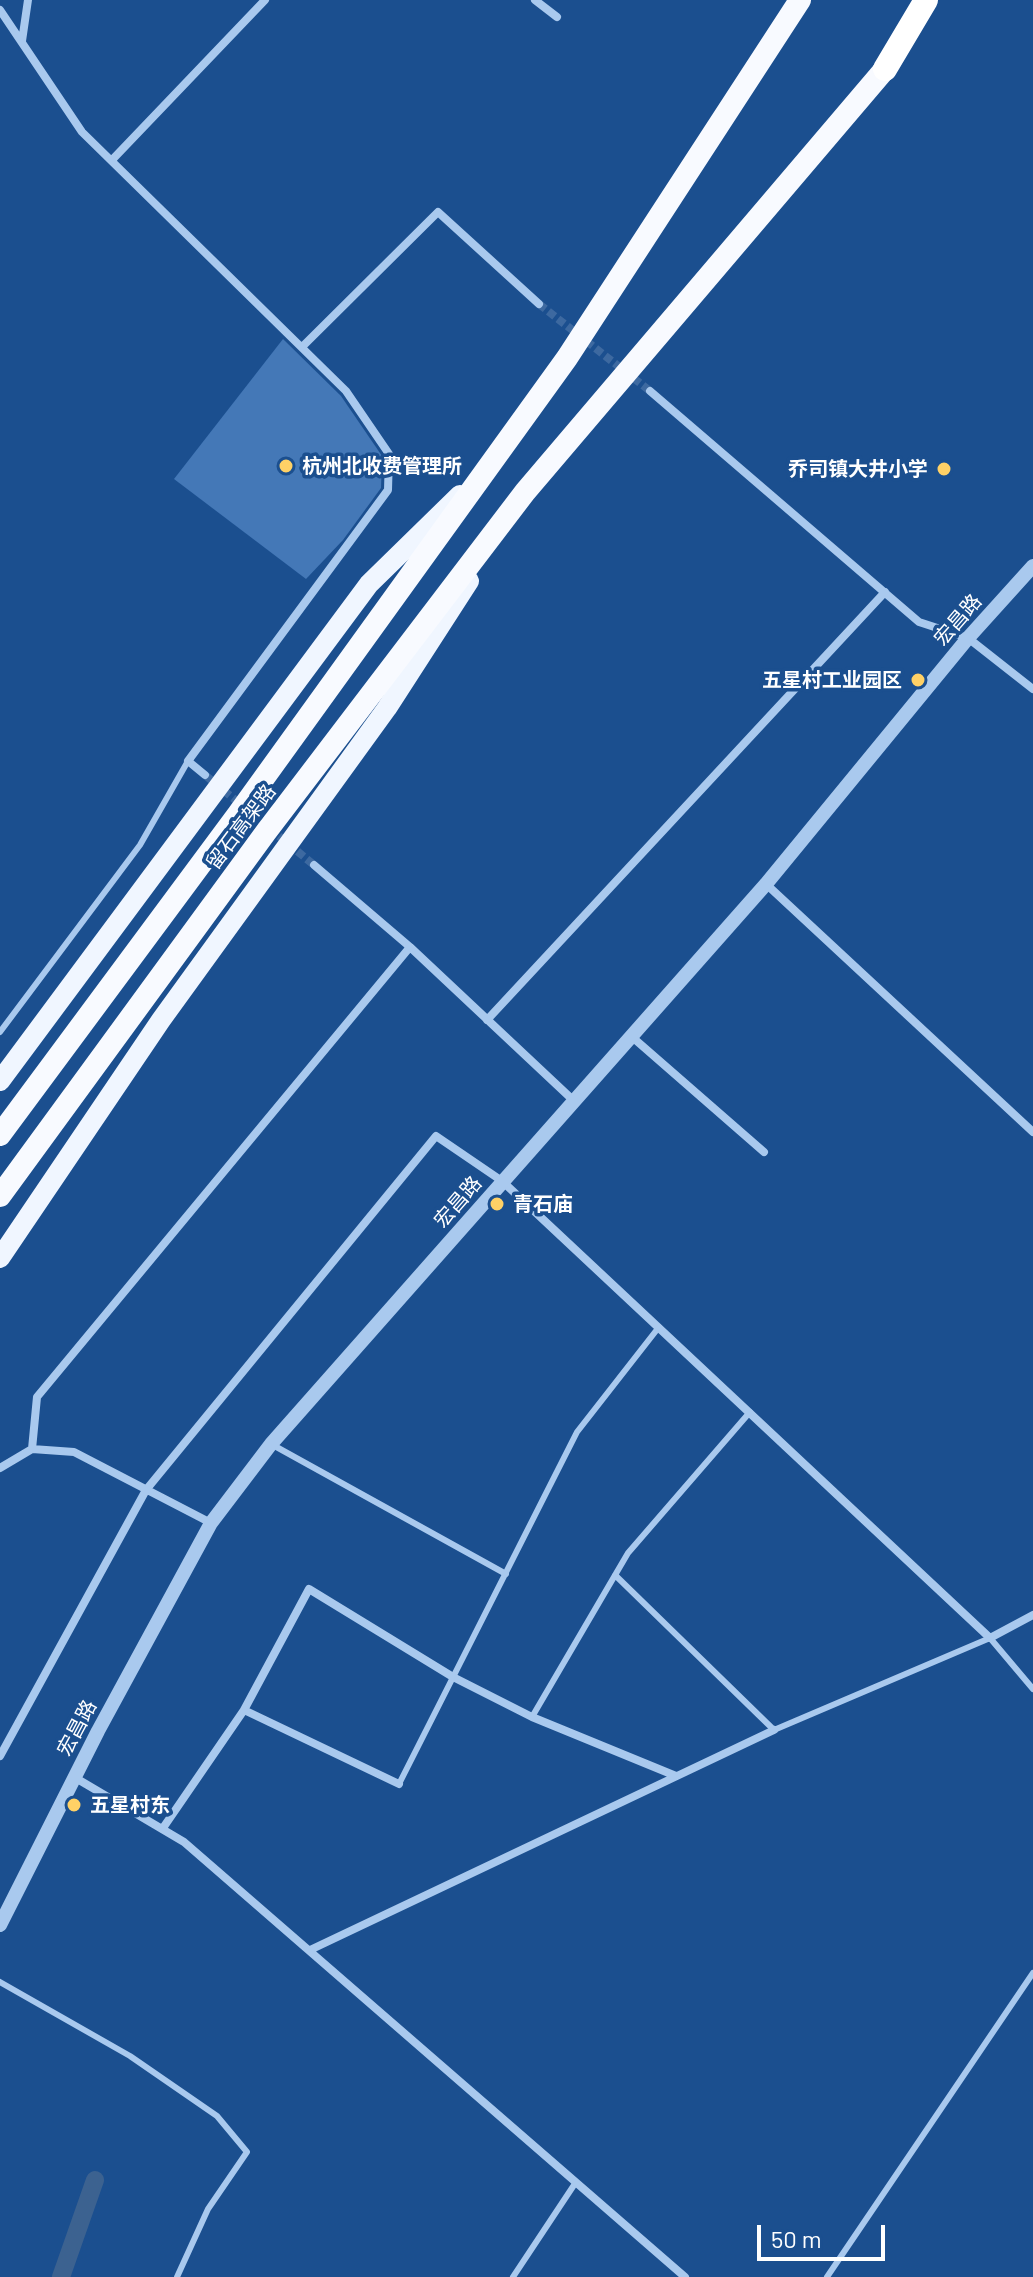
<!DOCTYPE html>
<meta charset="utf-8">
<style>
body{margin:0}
#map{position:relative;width:1033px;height:2277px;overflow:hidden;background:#1b4f8f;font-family:Barlow,sans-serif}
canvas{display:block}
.scale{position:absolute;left:757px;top:2225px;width:128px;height:36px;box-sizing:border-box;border:4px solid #fff;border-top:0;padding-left:10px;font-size:24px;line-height:28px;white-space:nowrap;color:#fff;-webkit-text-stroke:6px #1b4f8f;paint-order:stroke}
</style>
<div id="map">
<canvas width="1033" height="2277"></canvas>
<div class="scale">50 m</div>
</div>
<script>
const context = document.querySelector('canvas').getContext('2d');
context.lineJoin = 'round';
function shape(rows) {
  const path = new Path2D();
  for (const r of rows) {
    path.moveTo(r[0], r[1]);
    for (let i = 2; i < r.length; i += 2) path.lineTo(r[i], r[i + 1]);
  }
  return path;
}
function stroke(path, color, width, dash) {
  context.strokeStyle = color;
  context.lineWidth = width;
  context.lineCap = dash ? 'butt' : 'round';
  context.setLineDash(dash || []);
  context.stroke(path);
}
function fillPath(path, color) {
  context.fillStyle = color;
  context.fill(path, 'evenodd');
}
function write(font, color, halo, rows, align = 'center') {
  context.font = font + ' Barlow,"Noto Sans SC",sans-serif';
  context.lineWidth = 7;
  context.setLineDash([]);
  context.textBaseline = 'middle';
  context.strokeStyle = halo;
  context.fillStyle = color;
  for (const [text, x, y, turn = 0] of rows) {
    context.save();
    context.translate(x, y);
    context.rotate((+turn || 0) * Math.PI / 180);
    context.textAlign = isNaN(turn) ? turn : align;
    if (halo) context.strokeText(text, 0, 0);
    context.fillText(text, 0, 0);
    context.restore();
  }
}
const canal = shape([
 [61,2277,95,2180]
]);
const building = shape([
 [283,339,341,396,382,456,381,488,343,540,306,579,174,479]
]);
const minorTunnel = shape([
 [539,304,650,391],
 [205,775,314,865]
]);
const service = shape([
 [0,1032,140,845,188,761],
 [271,1444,506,1574],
 [615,1575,774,1730,990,1638,1033,1689],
 [532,1717,628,1553,750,1412],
 [399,1784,577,1432,659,1327],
 [0,1982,130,2056,217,2116,247,2152,208,2209,177,2277],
 [513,2277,576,2182],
 [827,2277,1033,1973]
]);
const minor = shape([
 [535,0,557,17],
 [0,10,82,132,346,391,389,454,388,490,188,761,205,775],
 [22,41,28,0],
 [112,160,265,0],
 [302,347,438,212,539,304],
 [650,391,919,622,968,638,1033,689],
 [314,865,410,947,574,1101],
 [766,884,1033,1132],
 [487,1020,885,592],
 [631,1036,764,1152],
 [32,1449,37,1397,410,947],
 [0,1468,32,1449,74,1452,211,1523],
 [244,1710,309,1589,453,1677,532,1717,676,1776],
 [0,1756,146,1490,436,1136,502,1181,990,1638,1033,1615],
 [74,1777,184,1842,685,2277],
 [163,1828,244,1710,399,1784],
 [310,1950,774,1730]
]);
const tertiary = shape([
 [0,1925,98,1731,211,1523,271,1444,766,884,968,638,1033,566]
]);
const primary = shape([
 [0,1081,369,584,460,495],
 [0,1258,161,1020,387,708,469,581]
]);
const trunk = shape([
 [0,1135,238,814,567,358,800,0],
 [0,1196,266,832,525,492,885,69]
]);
const motorway = shape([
 [885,69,926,0]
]);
const markers = [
 [286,466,8,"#ffd166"],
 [944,469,8,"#ffd166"],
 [918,680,8,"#ffd166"],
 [497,1204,8,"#ffd166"],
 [74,1805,8,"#ffd166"]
];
const poiNames = [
 ["杭州北收费管理所",302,466],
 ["乔司镇大井小学",928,469,"right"],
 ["五星村工业园区",902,680,"right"],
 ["青石庙",513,1204],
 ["五星村东",90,1805]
];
const streetNames = [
 ["宏昌路",958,620,-49],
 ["留石高架路",241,827,-53],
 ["宏昌路",458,1202,-49],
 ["宏昌路",77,1728,-62]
];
stroke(canal, '#3c6290', 18);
fillPath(building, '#4478b7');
stroke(minorTunnel, '#3d69a0', 8, [8, 4]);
stroke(service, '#a9c9ee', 6);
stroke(minor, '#a9c9ee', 8);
stroke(tertiary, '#a9c9ee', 14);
stroke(primary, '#f0f6ff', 20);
stroke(trunk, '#f8faff', 22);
stroke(motorway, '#fff', 24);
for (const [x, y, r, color] of markers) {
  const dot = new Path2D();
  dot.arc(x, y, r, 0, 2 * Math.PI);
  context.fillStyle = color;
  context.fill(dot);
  stroke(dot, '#1b4f8f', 3);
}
write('bold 20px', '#fff', '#1b4f8f', poiNames, 'left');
write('20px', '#fff', '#1b4f8f', streetNames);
</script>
